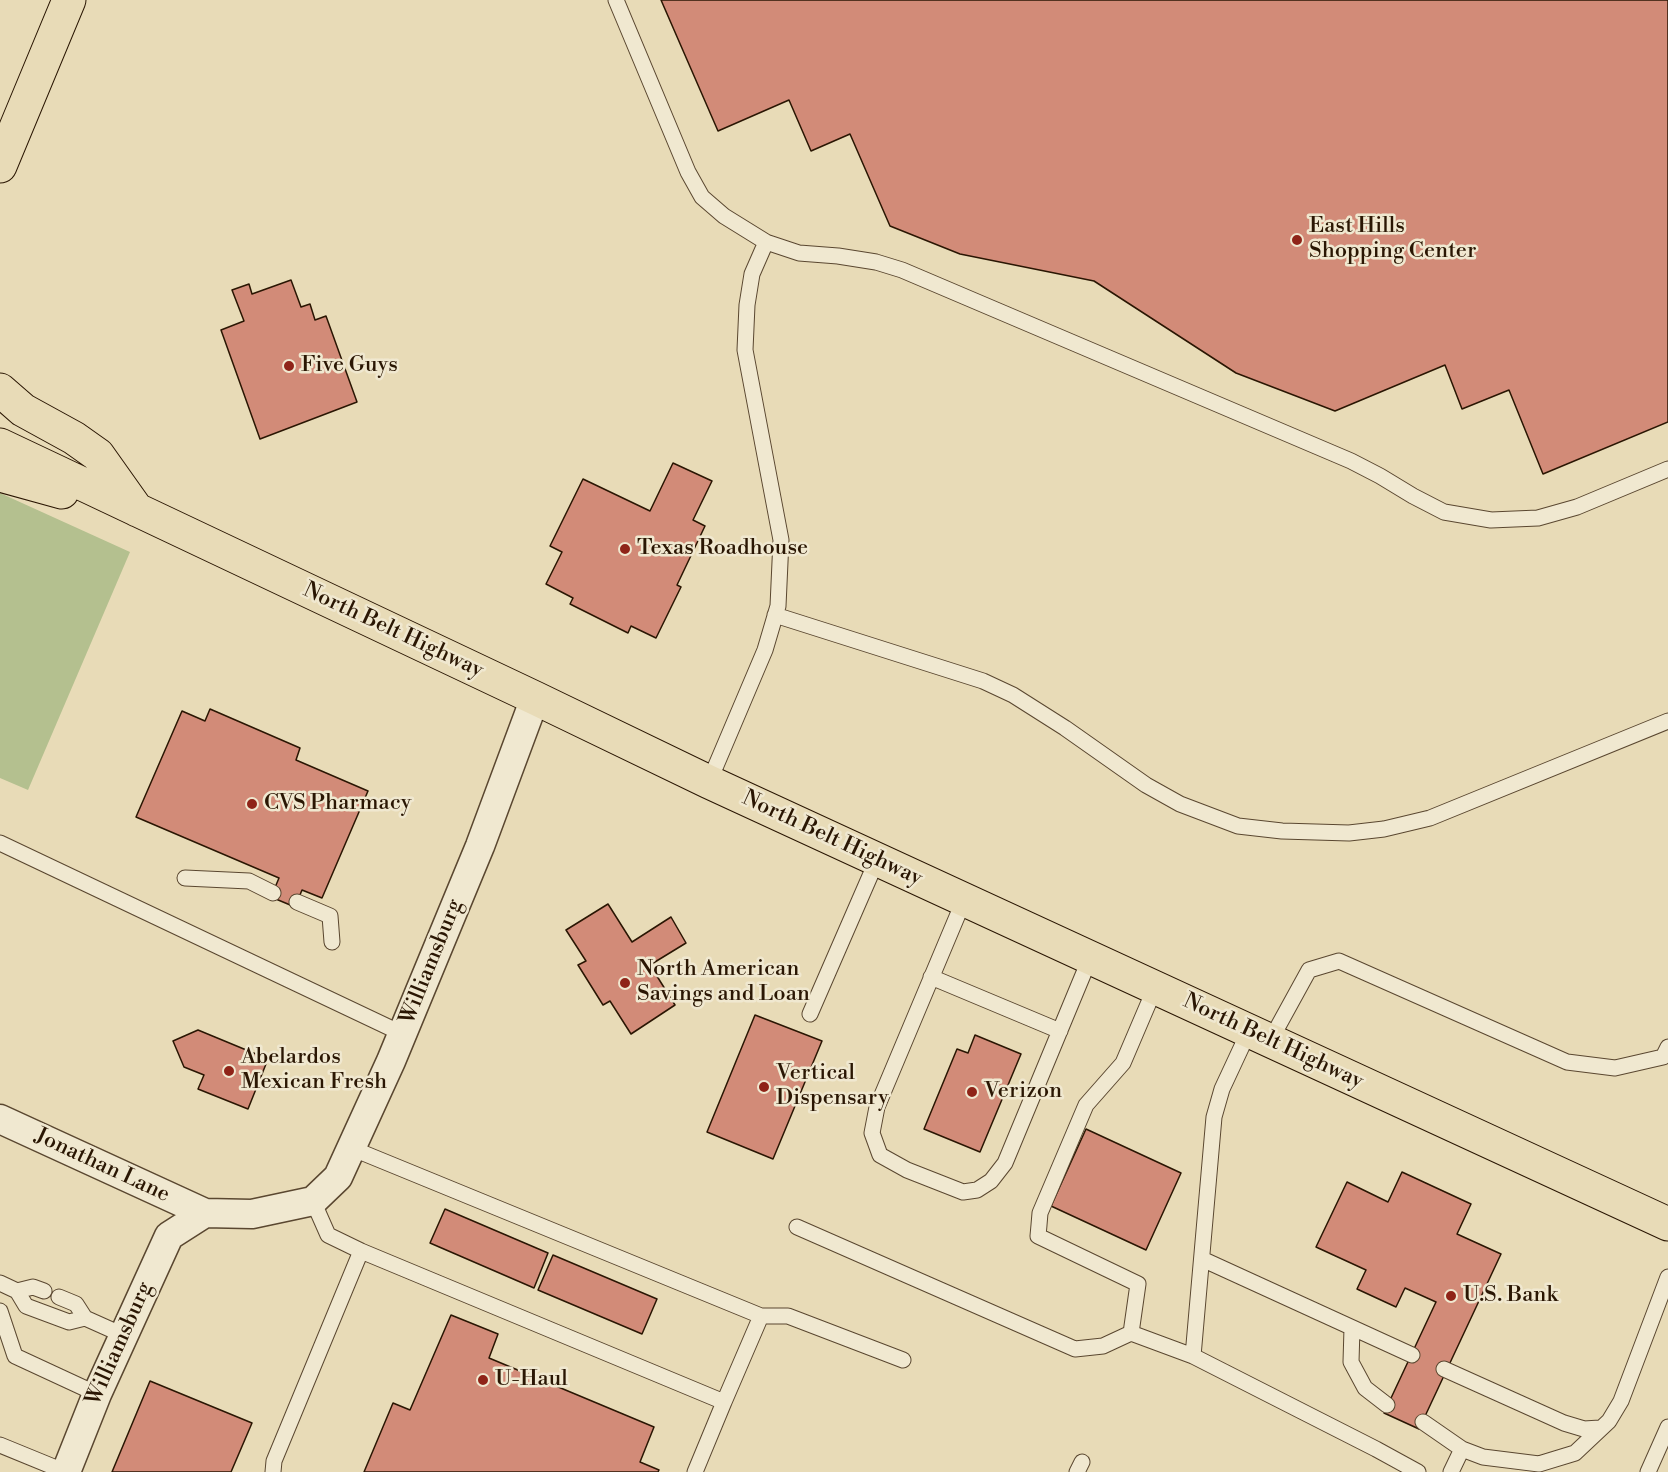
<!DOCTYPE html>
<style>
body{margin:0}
canvas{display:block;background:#e8dbb7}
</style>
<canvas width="1668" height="1472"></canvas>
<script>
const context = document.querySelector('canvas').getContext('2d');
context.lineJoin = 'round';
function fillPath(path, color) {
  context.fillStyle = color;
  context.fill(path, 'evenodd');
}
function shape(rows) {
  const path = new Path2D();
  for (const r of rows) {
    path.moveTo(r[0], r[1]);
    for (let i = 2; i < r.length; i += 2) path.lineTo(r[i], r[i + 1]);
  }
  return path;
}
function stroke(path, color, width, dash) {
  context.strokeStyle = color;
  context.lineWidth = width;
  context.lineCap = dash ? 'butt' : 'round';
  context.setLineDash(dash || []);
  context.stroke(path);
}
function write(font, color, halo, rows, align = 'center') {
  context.font = font + ' "Libre Bodoni",serif';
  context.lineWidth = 5;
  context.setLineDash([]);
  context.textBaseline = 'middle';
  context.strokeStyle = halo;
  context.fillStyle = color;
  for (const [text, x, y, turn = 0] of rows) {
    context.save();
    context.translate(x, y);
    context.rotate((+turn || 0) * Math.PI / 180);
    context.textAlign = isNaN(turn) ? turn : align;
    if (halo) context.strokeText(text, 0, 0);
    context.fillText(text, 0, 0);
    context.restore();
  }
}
const green = shape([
 [0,493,130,552,28,790,0,778]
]);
const building = shape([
 [661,0,1668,0,1668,422,1543,474,1509,390,1462,409,1445,365,1335,411,1236,373,1094,281,960,254,890,226,850,134,811,151,789,100,718,131,661,0],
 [291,280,301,307,310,304,315,320,326,316,357,402,260,439,221,330,244,321,232,290,249,284,252,294,291,280],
 [673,463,712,481,693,520,705,526,677,585,681,587,656,638,631,626,628,633,570,604,573,598,546,584,562,552,550,546,583,479,650,511,673,463],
 [210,709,300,748,296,760,368,791,322,898,302,890,295,907,271,897,279,878,136,817,182,711,205,721,210,709],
 [608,904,632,942,671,917,686,943,650,965,675,1005,631,1034,610,1001,603,1005,578,965,586,961,566,930,608,904],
 [755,1015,822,1041,773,1159,707,1132,755,1015],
 [198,1030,268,1059,248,1109,198,1089,204,1075,184,1067,173,1041,198,1030],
 [975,1035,1021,1054,980,1152,924,1129,957,1049,968,1053,975,1035],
 [1086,1129,1181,1173,1146,1250,1051,1206,1086,1129],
 [1402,1172,1471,1204,1457,1234,1501,1254,1419,1429,1384,1413,1436,1302,1405,1288,1396,1307,1357,1289,1366,1270,1316,1247,1347,1182,1388,1202,1402,1172],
 [445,1209,548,1253,534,1288,430,1243,445,1209],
 [553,1255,657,1299,642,1334,538,1290,553,1255],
 [451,1315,498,1334,489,1358,654,1427,640,1462,659,1470,658,1472,364,1472,393,1403,410,1410,451,1315],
 [150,1381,252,1423,231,1472,112,1472,150,1381]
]);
const lane = shape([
 [616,0,688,172,702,197,724,216,766,242,799,253,838,256,876,262,902,270,1351,461,1380,476,1413,496,1444,512,1491,520,1538,518,1577,507,1668,469],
 [775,615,983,681,1013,695,1065,728,1146,785,1180,804,1238,826,1282,831,1349,833,1384,829,1430,818,1668,721],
 [709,782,765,650,778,606,781,540,745,350,747,305,752,274,766,242],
 [0,843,403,1034],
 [185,878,249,881,273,893],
 [964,900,877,1107,872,1133,880,1155,907,1170,963,1192,977,1190,991,1181,1005,1163,1090,958],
 [297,902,330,916,332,942],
 [931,977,1060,1031],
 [810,1014,877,860],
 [1270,1041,1309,970,1339,961,1567,1062,1615,1068,1663,1057,1668,1047],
 [351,1148,761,1316,724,1402],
 [313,1201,328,1235,361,1251,724,1402,695,1472],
 [797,1227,1075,1349,1103,1346,1131,1333,1193,1356,1376,1449,1418,1472],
 [1202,1259,1412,1355],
 [0,1283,17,1291,26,1306,69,1322,85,1318],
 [17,1291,33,1287,44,1291],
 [59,1297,76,1304,85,1318,123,1335],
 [0,1311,15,1356,97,1394],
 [761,1316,788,1316,903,1360],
 [1352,1328,1351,1362,1365,1388,1387,1405],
 [1131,1333,1138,1284,1038,1236,1039,1225,1040,1213,1086,1105,1123,1063,1155,988],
 [1193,1356,1214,1117,1222,1089,1249,1031],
 [1444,1369,1564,1423,1584,1429,1600,1428],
 [1423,1422,1462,1449,1483,1457,1539,1464,1575,1453,1609,1421,1621,1401,1668,1277],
 [0,1445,66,1472],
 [273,1472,274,1461,361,1251],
 [1077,1472,1082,1462],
 [1451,1472,1462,1449],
 [1648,1472,1668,1427]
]);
const street = shape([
 [0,1119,205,1213],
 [66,1472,97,1394,169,1236,205,1213,252,1214,313,1201,338,1177,391,1061,480,846,535,698]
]);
const primary = shape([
 [0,166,69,0],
 [0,390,23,410,74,438,98,455,137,510],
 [0,445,535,698,709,782,1668,1224],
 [0,475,62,492]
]);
const markers = [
 [1297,240,6,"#8f2418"],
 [289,366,6,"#8f2418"],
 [625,549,6,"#8f2418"],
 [252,804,6,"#8f2418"],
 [625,983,6,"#8f2418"],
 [229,1071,6,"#8f2418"],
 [764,1087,6,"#8f2418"],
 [972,1092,6,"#8f2418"],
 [1451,1296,6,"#8f2418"],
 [483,1380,6,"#8f2418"]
];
const poiNames = [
 ["East Hills",1309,227],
 ["Shopping Center",1309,252],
 ["Five Guys",301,366],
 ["Texas Roadhouse",637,549],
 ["CVS Pharmacy",264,804],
 ["North American",637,970],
 ["Savings and Loan",637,995],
 ["Abelardos",241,1058],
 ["Mexican Fresh",241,1083],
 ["Vertical",776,1074],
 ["Dispensary",776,1099],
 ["Verizon",984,1092],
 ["U.S. Bank",1463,1296],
 ["U-Haul",495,1380]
];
const streetNames = [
 ["North Belt Highway",393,631,25],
 ["North Belt Highway",832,839,25],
 ["Williamsburg",432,962,-68],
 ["North Belt Highway",1273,1042,25],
 ["Jonathan Lane",102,1166,25],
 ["Williamsburg",120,1344,-66]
];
fillPath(green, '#b4c08f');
fillPath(building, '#d28b78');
stroke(building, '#2a1603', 1.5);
stroke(lane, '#5a4730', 17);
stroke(street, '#5a4730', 31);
stroke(primary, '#2a1603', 35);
stroke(lane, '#f0e8d0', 15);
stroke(street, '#f0e8d0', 28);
stroke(primary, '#e8dbb7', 33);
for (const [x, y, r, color] of markers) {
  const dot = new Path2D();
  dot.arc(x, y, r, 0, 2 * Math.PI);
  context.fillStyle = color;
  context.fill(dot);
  stroke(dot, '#f0e8d0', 2);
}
write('22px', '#2a1603', '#f0e8d0', poiNames, 'left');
write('22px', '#2a1603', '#f0e8d0', streetNames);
</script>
